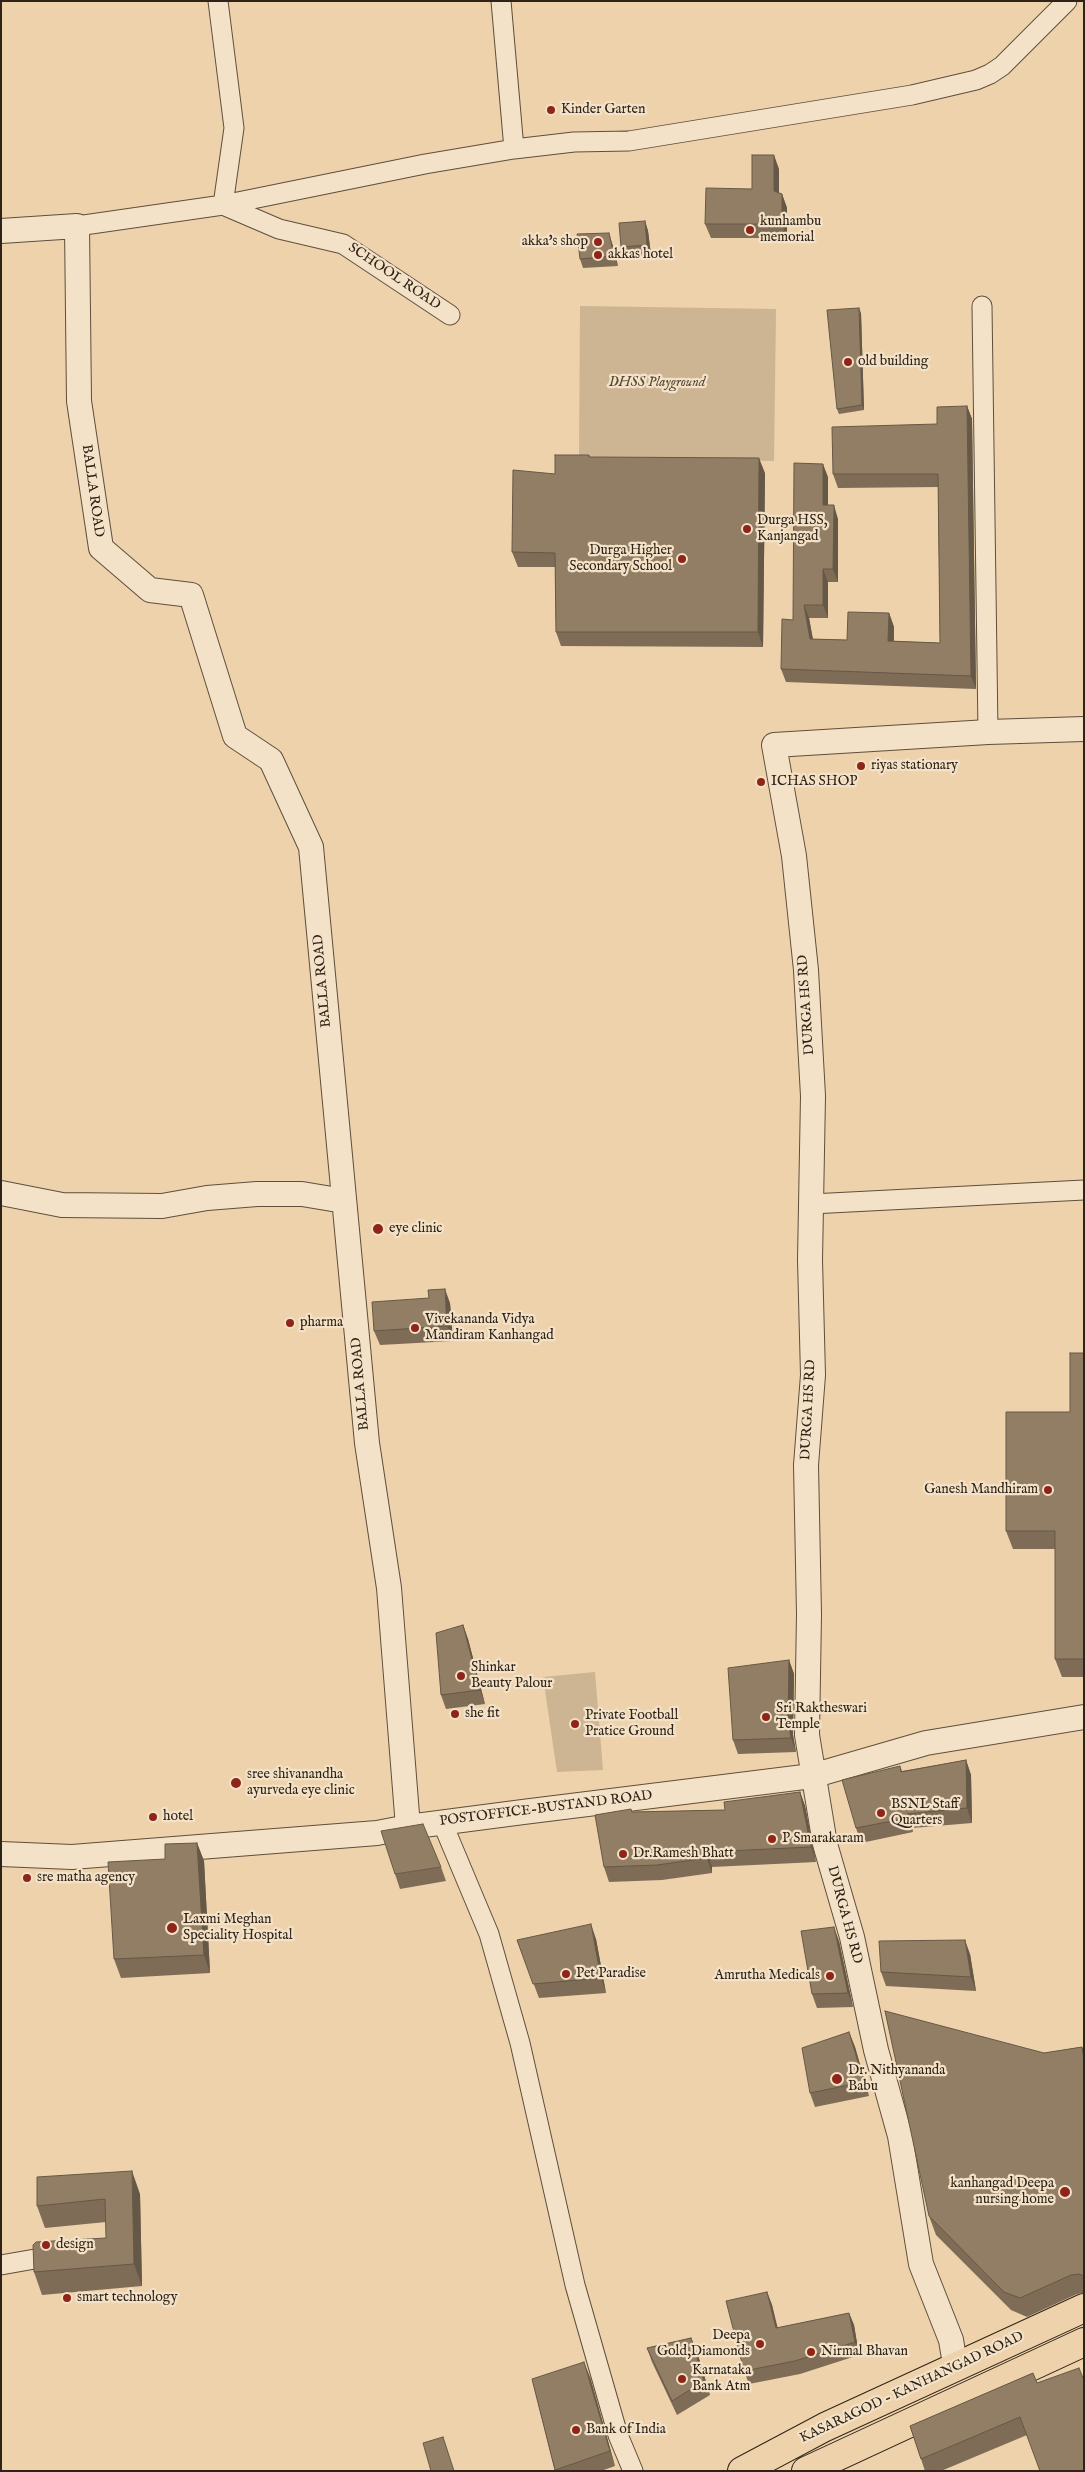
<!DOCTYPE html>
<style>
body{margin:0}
#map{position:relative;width:1085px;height:2472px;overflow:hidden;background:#edd2ab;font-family:"IM FELL English",serif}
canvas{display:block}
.frame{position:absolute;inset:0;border:2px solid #2f2317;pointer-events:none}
</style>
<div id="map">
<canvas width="1085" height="2472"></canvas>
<div class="frame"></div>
</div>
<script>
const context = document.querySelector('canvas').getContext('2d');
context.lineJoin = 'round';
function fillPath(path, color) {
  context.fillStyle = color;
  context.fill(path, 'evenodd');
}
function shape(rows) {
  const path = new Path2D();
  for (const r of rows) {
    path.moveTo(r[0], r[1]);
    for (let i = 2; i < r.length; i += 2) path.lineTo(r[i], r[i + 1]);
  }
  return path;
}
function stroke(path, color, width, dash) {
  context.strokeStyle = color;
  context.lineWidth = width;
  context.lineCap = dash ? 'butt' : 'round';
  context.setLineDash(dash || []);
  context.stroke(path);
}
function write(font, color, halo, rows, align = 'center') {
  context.font = font + ' "IM FELL English",serif';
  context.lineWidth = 4.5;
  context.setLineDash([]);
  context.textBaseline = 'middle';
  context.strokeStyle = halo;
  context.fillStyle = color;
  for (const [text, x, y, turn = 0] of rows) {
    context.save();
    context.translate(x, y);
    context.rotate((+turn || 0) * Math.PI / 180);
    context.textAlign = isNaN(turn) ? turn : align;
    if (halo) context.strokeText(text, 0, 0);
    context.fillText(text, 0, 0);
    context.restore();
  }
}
const green = shape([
 [580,306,776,309,774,461,579,457],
 [595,1672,603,1770,557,1772,543,1677]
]);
const minor = shape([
 [218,1,234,128,223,205,279,229,343,244,450,315],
 [501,1,514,149],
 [77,226,223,205,425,164,514,149,574,142,629,141,912,95,976,80,990,74,1002,66,1067,1],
 [982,306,988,732],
 [811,1204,1084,1190],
 [442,1822,489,1934,520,2043,575,2285,618,2435,633,2471],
 [1,2265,35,2259]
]);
const tertiary = shape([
 [1,231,77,226,79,401,101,548,150,590,191,595,235,736,271,760,311,847,367,1443,389,1588,408,1827],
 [1,1193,62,1205,162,1206,207,1198,257,1194,302,1194,344,1201],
 [1,1854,72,1857,377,1833,408,1827,523,1812,812,1776,926,1743,1084,1717],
 [952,2368,954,2358,951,2340,921,2264,900,2136,876,2050,852,1937,825,1844,807,1735,809,1614,806,1465,813,1375,810,1260,813,1096,806,970,794,856,774,745,988,732,1084,729]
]);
const primary = shape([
 [742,2471,825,2427,1084,2308],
 [806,2471,1084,2342]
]);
const wall = shape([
 [779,169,779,193,782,194,787,208,787,238,711,238,705,224],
 [645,221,648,231,651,255,625,257,621,247],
 [612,243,618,266,583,268,580,259],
 [861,313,864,410,839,414,837,409],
 [967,406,972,419,976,689,786,682,781,669,828,477,828,505,838,519,838,582,828,582,828,618,809,618,813,639,847,640,889,613,894,627,894,641,940,643,938,487,838,488,833,474,937,424],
 [589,455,590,457,765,473,763,647,561,646,556,632,555,567,518,567,512,552],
 [450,1303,453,1341,380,1345,374,1331],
 [1084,1353,1084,1677,1062,1677,1055,1659,1055,1549,1013,1549,1006,1531,1070,1412],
 [463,1625,468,1639,485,1704,446,1709,441,1695],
 [789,1660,794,1674,793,1735,796,1752,738,1754,733,1740],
 [966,1760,971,1775,972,1823,912,1828,913,1832,861,1843,856,1828,900,1766,902,1771],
 [800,1792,805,1806,816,1862,712,1867,712,1873,662,1880,609,1882,604,1867,632,1812,725,1810],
 [197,1843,204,1861,210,1973,121,1978,114,1959,165,1859],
 [441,1867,446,1881,400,1889,395,1874],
 [596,1939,606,1993,539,1998,517,1940],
 [839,1941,853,2007,817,2008,812,1994],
 [970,1954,976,1991,886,1986,881,1972],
 [849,2032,855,2047,869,2096,815,2107,810,2093],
 [1082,2047,1084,2052,1084,2293,1077,2294,1027,2317,1011,2310,936,2235,929,2216,1044,2053],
 [140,2194,142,2286,42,2295,34,2272,106,2238,106,2222,45,2228,37,2206],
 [767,2292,772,2305,777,2328,849,2313,854,2325,859,2355,800,2374,749,2384,744,2371],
 [691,2338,697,2352,710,2395,677,2415,652,2362,647,2348],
 [1033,2373,1027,2435,941,2471,925,2471,910,2426],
 [590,2377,615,2466,601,2471,555,2471,532,2379]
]);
const shadedWall = shape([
 [774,155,779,169,779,206,774,191],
 [782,194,787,208,787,238,782,224],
 [645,221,648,231,651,255,647,245],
 [609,233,612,243,618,266,614,256],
 [859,308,861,313,864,410,862,405],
 [967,406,972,419,976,689,971,676],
 [759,458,765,473,763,647,758,632],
 [823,464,828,477,828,519,823,505],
 [834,505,838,519,838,582,833,569],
 [823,569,828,582,828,618,823,605],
 [804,605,809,618,815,652,810,639],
 [889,613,894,627,893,654,888,641],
 [445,1289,450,1303,453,1341,447,1326],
 [463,1625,468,1639,485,1704,480,1690],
 [789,1660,794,1674,793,1735,796,1752,791,1738,788,1720],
 [966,1760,971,1775,972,1823,967,1808],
 [800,1792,805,1806,816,1862,811,1847],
 [907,1814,912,1828,913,1832,908,1818],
 [197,1843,204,1861,210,1973,204,1955],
 [707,1852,712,1867,712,1873,707,1858],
 [591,1924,596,1939,606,1993,601,1978],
 [834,1927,839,1941,853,2007,848,1993],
 [965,1940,970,1954,976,1991,971,1977],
 [849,2032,855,2047,869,2096,864,2082],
 [132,2171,140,2194,142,2286,134,2264],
 [767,2292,772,2305,781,2341,776,2328],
 [849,2313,854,2325,859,2355,855,2342],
 [691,2338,697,2352,710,2395,704,2381],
 [584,2362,590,2377,615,2466,610,2451]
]);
const building = shape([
 [752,155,774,155,774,191,782,194,782,224,705,224,706,188,752,189,752,155],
 [645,221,647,245,621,247,619,223,645,221],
 [609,233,614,256,580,259,577,234,609,233],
 [859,308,862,405,837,409,827,310,859,308],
 [967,406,971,676,781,669,782,619,793,620,794,463,823,464,823,505,834,505,833,569,823,569,823,605,804,605,810,639,847,640,848,612,889,613,888,641,940,643,938,474,833,474,832,427,937,424,937,407,967,406],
 [555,455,589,455,589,457,759,458,758,632,556,632,555,553,512,552,513,470,555,474,555,455],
 [445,1289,447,1326,374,1331,372,1302,429,1298,428,1290,445,1289],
 [1070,1353,1084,1353,1084,1659,1055,1659,1055,1531,1006,1531,1006,1412,1070,1412,1070,1353],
 [463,1625,480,1690,441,1695,436,1633,463,1625],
 [789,1660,788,1720,791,1738,733,1740,728,1668,789,1660],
 [966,1760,967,1808,907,1814,908,1818,856,1828,842,1780,900,1766,901,1772,966,1760],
 [800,1792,811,1847,707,1852,707,1858,657,1865,604,1867,595,1815,631,1809,632,1812,725,1810,724,1802,800,1792],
 [423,1824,441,1867,395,1874,381,1831,423,1824],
 [197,1843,204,1955,114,1959,108,1862,165,1859,165,1844,197,1843],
 [591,1924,601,1978,533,1984,517,1940,591,1924],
 [834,1927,848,1993,812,1994,801,1931,834,1927],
 [965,1940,971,1977,881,1972,879,1941,965,1940],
 [885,2011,1044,2053,1082,2047,1084,2059,1084,2276,1079,2274,1071,2275,1020,2298,1004,2292,929,2216,885,2011],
 [849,2032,864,2082,810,2093,802,2048,849,2032],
 [132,2171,134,2264,34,2272,33,2245,36,2242,106,2238,105,2199,37,2206,37,2177,132,2171],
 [767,2292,776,2328,849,2313,855,2342,795,2361,744,2371,726,2301,767,2292],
 [691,2338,704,2381,672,2401,647,2348,691,2338],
 [584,2362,610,2451,555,2470,532,2379,584,2362],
 [1079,2368,1083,2378,1084,2377,1084,2471,1040,2471,1020,2417,921,2459,910,2426,1033,2373,1037,2383,1079,2368],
 [443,2437,454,2471,431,2471,423,2443,443,2437]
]);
const markers = [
 [551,110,5,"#8f2418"],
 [750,230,5,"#8f2418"],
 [598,242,5,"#8f2418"],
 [598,255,5,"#8f2418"],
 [848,362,5,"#8f2418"],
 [747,529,5,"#8f2418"],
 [682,559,5,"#8f2418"],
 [861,766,5,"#8f2418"],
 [761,782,5,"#8f2418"],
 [378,1229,6,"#8f2418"],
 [290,1323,5,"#8f2418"],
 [415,1328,5,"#8f2418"],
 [1048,1490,5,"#8f2418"],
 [461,1676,5,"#8f2418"],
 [455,1714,5,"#8f2418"],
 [766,1717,5,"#8f2418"],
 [575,1724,5,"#8f2418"],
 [236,1783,6,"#8f2418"],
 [881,1813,5,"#8f2418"],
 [153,1817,5,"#8f2418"],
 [772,1839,5,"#8f2418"],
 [623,1854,5,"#8f2418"],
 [27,1878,5,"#8f2418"],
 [172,1928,6,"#8f2418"],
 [566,1974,5,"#8f2418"],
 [830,1976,5,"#8f2418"],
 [837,2079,6,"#8f2418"],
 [1065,2192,6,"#8f2418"],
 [46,2245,5,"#8f2418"],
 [67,2298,5,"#8f2418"],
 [760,2344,5,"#8f2418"],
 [811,2352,5,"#8f2418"],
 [682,2379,5,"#8f2418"],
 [576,2430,5,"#8f2418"]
];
const poiNames = [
 ["Kinder Garten",561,110],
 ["kunhambu",760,222],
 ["memorial",760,238],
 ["akka's shop",588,242,"right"],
 ["akkas hotel",608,255],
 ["old building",858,362],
 ["Durga HSS,",757,521],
 ["Kanjangad",757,537],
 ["Durga Higher",672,551,"right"],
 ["Secondary School",672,567,"right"],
 ["riyas stationary",871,766],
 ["ICHAS SHOP",771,782],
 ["eye clinic",389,1229],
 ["Vivekananda Vidya",425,1320],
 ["Mandiram Kanhangad",425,1336],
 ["pharma",300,1323],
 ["Ganesh Mandhiram",1038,1490,"right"],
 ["Shinkar",471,1668],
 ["Beauty Palour",471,1684],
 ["Sri Raktheswari",776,1709],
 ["Temple",776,1725],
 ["she fit",465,1714],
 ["Private Football",585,1716],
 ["Pratice Ground",585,1732],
 ["sree shivanandha",247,1775],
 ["ayurveda eye clinic",247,1791],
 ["BSNL Staff",891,1805],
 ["Quarters",891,1821],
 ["hotel",163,1817],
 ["P Smarakaram",782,1839],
 ["Dr.Ramesh Bhatt",633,1854],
 ["sre matha agency",37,1878],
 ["Laxmi Meghan",183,1920],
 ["Speciality Hospital",183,1936],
 ["Pet Paradise",576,1974],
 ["Amrutha Medicals",820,1976,"right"],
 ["Dr. Nithyananda",848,2071],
 ["Babu",848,2087],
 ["kanhangad Deepa",1054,2184,"right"],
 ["nursing home",1054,2200,"right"],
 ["design",56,2245],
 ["smart technology",77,2298],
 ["Deepa",750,2336,"right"],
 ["Gold,Diamonds",750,2352,"right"],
 ["Nirmal Bhavan",821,2352],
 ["Karnataka",692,2371],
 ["Bank Atm",692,2387],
 ["Bank of India",586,2430]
];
const streetNames = [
 ["SCHOOL ROAD",394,277,34],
 ["BALLA ROAD",92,491,82],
 ["BALLA ROAD",323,981,-95],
 ["DURGA HS RD",807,1005,-94],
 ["BALLA ROAD",361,1384,-95],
 ["DURGA HS RD",809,1410,-87],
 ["POSTOFFICE-BUSTAND ROAD",546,1809,-7],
 ["DURGA HS RD",844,1915,75],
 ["KASARAGOD - KANHANGAD ROAD",912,2388,-25]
];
const parkNames = [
 ["DHSS Playground",657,383]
];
fillPath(green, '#cdb492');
stroke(minor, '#5e4f3c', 21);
stroke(tertiary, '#5e4f3c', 26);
stroke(primary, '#2f2317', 30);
stroke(minor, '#f3e2c8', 19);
stroke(tertiary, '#f3e2c8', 24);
stroke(primary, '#edd2ab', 28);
fillPath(wall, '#7e6c56');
fillPath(shadedWall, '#665846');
fillPath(building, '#927e64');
stroke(building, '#665846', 1);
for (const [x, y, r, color] of markers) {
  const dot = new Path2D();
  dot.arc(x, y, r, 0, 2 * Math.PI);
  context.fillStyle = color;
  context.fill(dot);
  stroke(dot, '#f3e2c8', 2);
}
write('14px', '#2f2317', '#f3e2c8', poiNames, 'left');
write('14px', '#2f2317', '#f3e2c8', streetNames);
write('italic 14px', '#564736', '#f3e2c8', parkNames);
</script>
